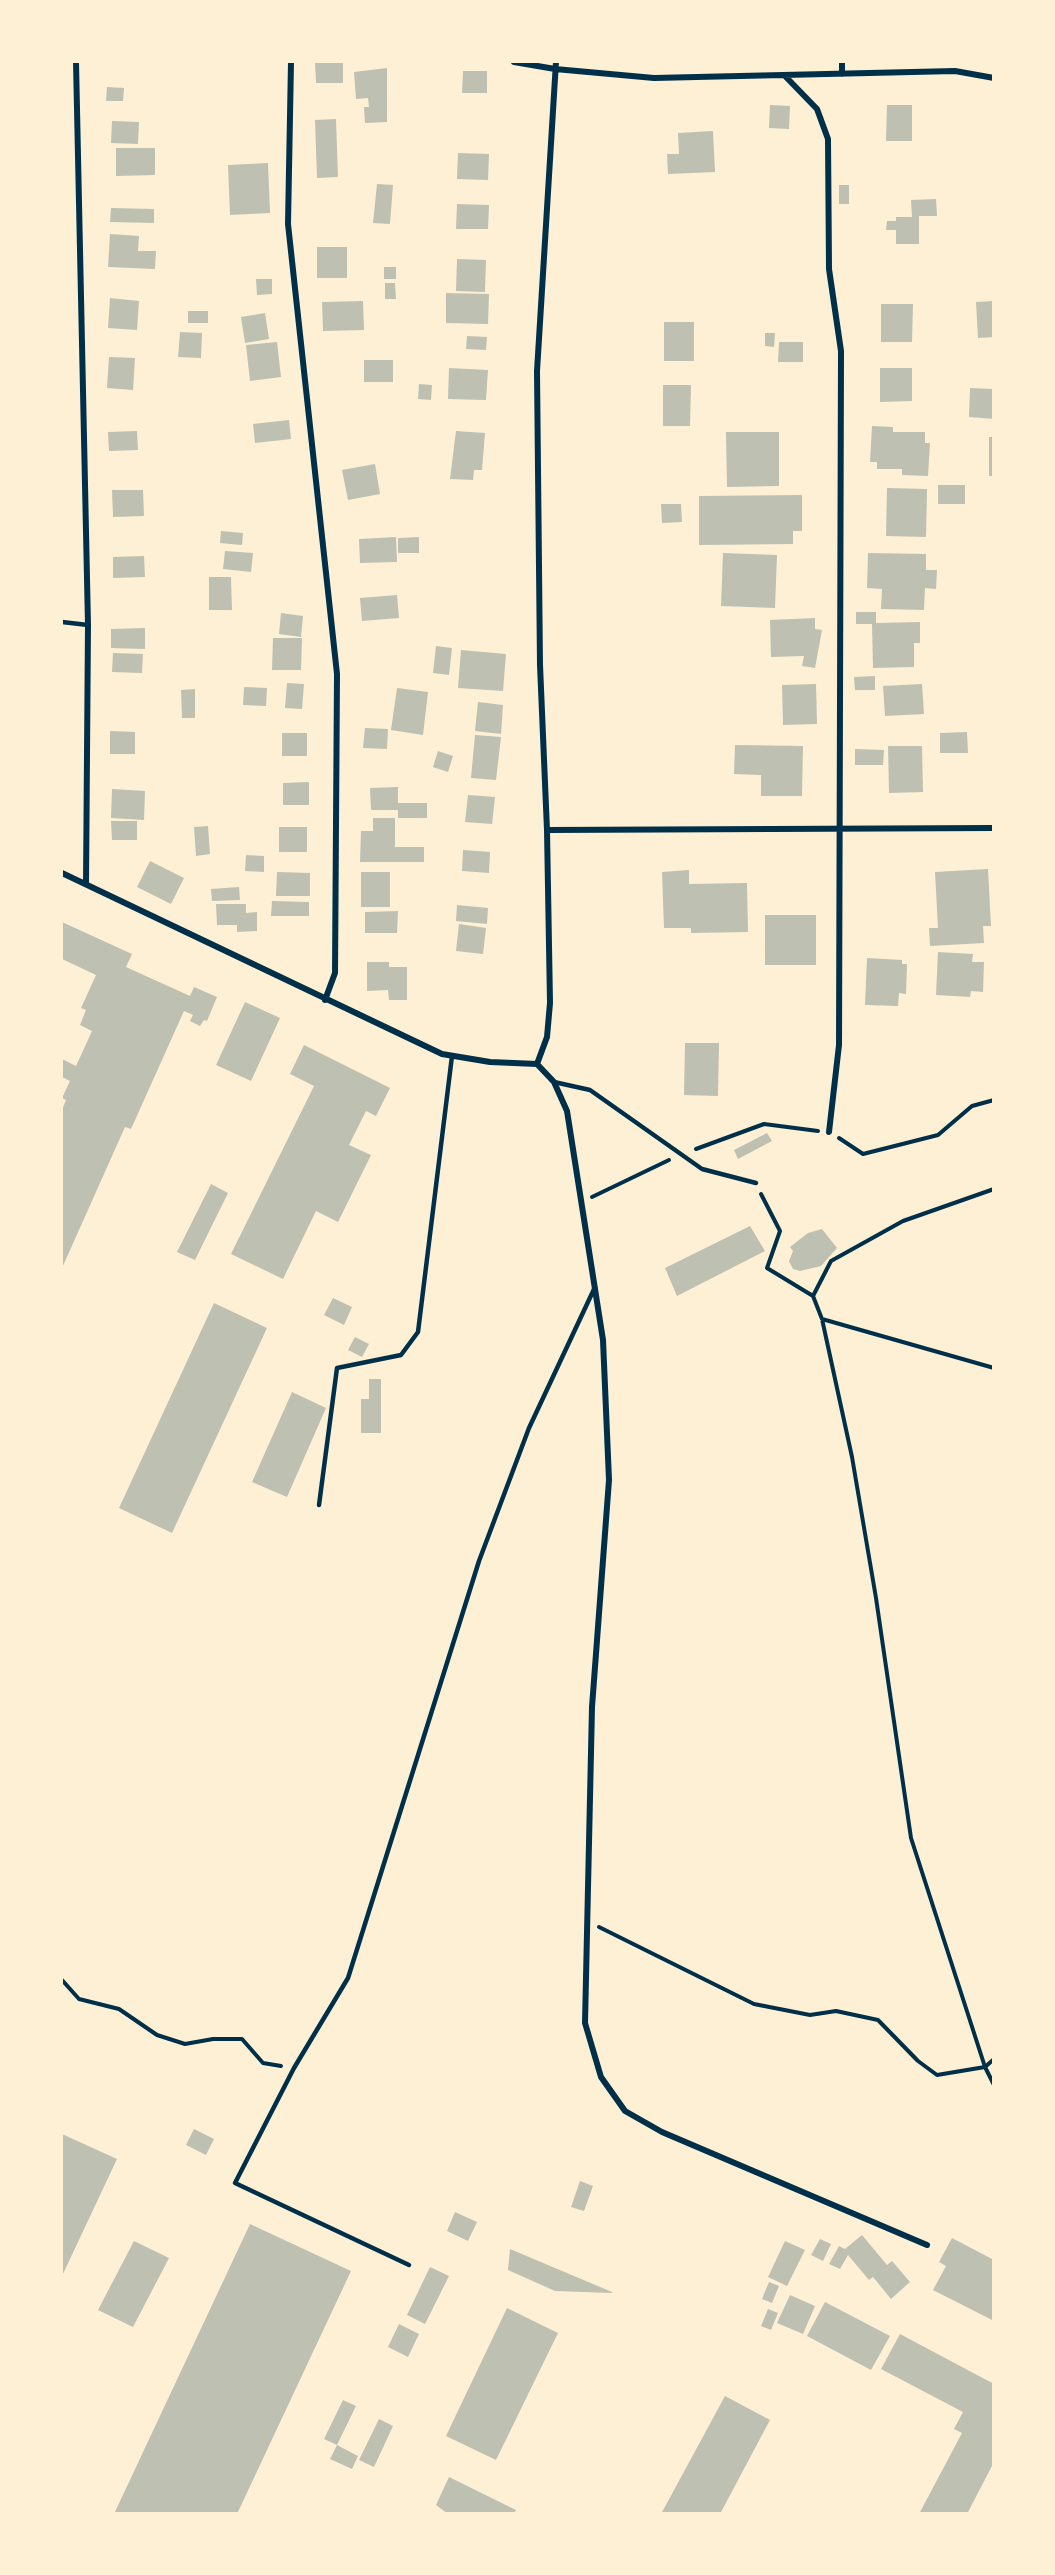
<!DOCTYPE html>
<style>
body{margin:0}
#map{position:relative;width:1055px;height:2575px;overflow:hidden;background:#fdf0d5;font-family:Arial,sans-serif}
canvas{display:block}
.frame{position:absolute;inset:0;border:63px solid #fdf0d5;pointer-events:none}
</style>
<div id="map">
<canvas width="1055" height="2575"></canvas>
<div class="frame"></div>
</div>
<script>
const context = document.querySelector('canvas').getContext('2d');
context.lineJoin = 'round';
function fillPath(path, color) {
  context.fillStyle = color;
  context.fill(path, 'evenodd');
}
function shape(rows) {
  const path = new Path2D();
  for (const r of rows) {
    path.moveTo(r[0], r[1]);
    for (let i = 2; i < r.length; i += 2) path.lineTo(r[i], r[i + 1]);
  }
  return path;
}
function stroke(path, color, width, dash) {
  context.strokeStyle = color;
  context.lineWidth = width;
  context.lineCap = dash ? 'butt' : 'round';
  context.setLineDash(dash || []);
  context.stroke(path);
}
const building = shape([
 [315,62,343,62,343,83,316,83],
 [387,68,387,122,365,123,364,107,369,107,368,98,356,99,354,72],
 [463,71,487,71,487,93,462,93],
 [107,87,124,88,123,101,106,101],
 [770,105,790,106,789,129,769,128],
 [887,105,912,105,912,141,886,141],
 [336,119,338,177,317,178,315,120],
 [112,121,139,122,138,144,111,143],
 [713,131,715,172,668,174,667,154,679,154,678,133],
 [116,148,155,148,155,175,116,176],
 [458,153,489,154,488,180,457,179],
 [268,163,270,213,230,215,228,165],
 [377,184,393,185,390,224,373,223],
 [839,185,849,185,849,204,839,204],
 [936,199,937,216,919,216,919,244,896,244,896,230,886,230,887,221,896,221,896,217,912,217,911,200],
 [457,204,489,205,488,229,456,229],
 [111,208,154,209,154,223,110,222],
 [110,234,139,236,138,251,156,251,155,269,108,267],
 [317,247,347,247,347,278,317,278],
 [457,259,486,260,485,292,456,291],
 [384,267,396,267,396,279,384,279],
 [256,279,272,279,272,294,257,295],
 [385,283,395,283,396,299,385,299],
 [446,293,489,294,488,324,446,323],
 [110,298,139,301,137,330,108,328],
 [363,301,364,330,323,331,322,302],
 [994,301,994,337,978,338,976,302],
 [881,304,913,304,912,342,881,342],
 [188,311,208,311,208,323,188,323],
 [265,313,269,339,245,343,241,317],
 [664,322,694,322,694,361,664,361],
 [180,332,202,333,201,358,178,357],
 [765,333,775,333,774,347,765,346],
 [467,336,487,337,486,350,466,349],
 [277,342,281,377,250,381,246,345],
 [779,342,803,342,803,362,778,362],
 [109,357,135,358,133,390,107,388],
 [364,360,393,360,393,382,364,382],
 [449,368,488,370,486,400,448,399],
 [880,368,912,368,912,401,880,402],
 [419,384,432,385,431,400,418,399],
 [663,385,691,385,690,426,663,426],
 [970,388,994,389,994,419,969,417],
 [289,420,291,439,255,443,253,424],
 [872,426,893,427,893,432,925,432,925,443,930,443,928,476,902,475,902,469,877,469,877,462,870,462],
 [137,431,138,450,109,451,108,432],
 [456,431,485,433,482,470,474,470,473,480,450,479],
 [726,432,779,432,779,486,727,487],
 [989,437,994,437,994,476,989,476],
 [375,464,380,494,348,500,342,470],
 [938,485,965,485,965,504,938,504],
 [887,488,927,489,926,537,886,536],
 [112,490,143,490,144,516,113,517],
 [802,495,802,531,793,531,793,544,699,545,699,496],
 [661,504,681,504,682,522,662,523],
 [221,531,243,533,242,545,220,543],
 [396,537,397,562,360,563,359,539],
 [419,537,419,553,398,553,398,538],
 [225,551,253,553,251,572,223,569],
 [723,553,777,555,775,608,721,606],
 [868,553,926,554,926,570,937,570,936,589,925,588,924,610,881,609,882,589,867,588],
 [144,556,145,577,113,578,113,557],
 [209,577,231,577,232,610,209,610],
 [397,595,399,618,362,621,360,598],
 [856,612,876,612,876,623,920,622,920,643,914,643,914,667,873,668,872,624,856,624],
 [281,613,303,616,301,637,279,634],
 [815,618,815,629,822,630,815,668,802,666,804,656,771,657,770,620],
 [145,628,145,649,111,648,111,629],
 [273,638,302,638,301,670,272,670],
 [436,646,452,648,449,675,433,673],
 [461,650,506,654,503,691,458,688],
 [113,653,143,654,142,673,112,672],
 [875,676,875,690,855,690,854,677],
 [287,683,304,684,302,709,285,708],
 [816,684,817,724,783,725,782,685],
 [922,684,924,714,885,716,883,686],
 [244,687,267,688,266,706,243,705],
 [397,688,428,692,423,735,391,730],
 [195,689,195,718,182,718,181,690],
 [478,702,503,705,501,734,475,731],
 [365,728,388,729,387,749,363,748],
 [110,731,135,732,135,754,110,754],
 [967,732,968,753,940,753,940,733],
 [282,733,307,733,307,756,282,756],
 [475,735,501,737,496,780,471,778],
 [735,745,803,746,802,796,761,796,761,775,734,774],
 [888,746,922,746,923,792,889,793],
 [855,749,884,750,883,765,855,765],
 [438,751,453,756,448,772,433,767],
 [309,782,309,805,283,805,283,783],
 [398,787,398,803,427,803,427,818,398,818,398,810,371,810,370,788],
 [112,789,145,791,144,820,111,818],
 [468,795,495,797,492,824,465,822],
 [373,818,395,818,395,847,424,847,424,862,360,862,361,831,373,831],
 [111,821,137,821,137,840,112,840],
 [208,826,210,854,196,856,194,827],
 [279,827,307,827,307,852,279,852],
 [463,850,490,852,489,873,462,871],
 [246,855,264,856,264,872,245,871],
 [150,861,184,878,171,904,137,887],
 [988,869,991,926,983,926,984,943,930,946,929,928,938,928,935,872],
 [689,870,689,884,747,883,748,932,691,933,691,928,664,928,662,872],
 [277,872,310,873,310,896,276,896],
 [361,872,390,872,390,907,361,907],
 [239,887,240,900,212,901,211,889],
 [272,901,309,902,309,916,271,916],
 [216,904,246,904,246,913,257,912,257,931,237,932,237,925,217,925],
 [457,905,488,908,487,924,456,921],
 [398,911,397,933,365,933,365,912],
 [765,915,816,915,816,965,765,965],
 [62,922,132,954,126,967,190,996,194,987,217,997,207,1021,204,1020,200,1026,190,1021,193,1015,184,1011,131,1129,125,1127,62,1268,62,1110,66,1100,62,1098,70,1081,62,1077,62,1059,76,1066,92,1031,80,1025,86,1010,81,1008,96,975,62,959],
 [459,924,486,928,483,954,456,951],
 [938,952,973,954,972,962,984,962,983,992,971,991,970,997,936,995],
 [867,958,902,960,902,964,907,964,906,994,899,993,898,1006,865,1005],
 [367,962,389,962,389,967,407,967,407,1000,389,1000,388,990,367,991],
 [245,1002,280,1018,251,1081,216,1065],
 [685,1043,719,1043,718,1096,684,1095],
 [304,1045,390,1088,376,1116,366,1111,349,1145,371,1155,338,1222,316,1211,283,1279,231,1254,314,1086,290,1074],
 [767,1133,772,1141,738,1159,734,1150],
 [211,1184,228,1193,195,1260,177,1252],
 [750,1226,765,1251,677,1296,665,1268],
 [822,1229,837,1248,821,1266,800,1271,793,1269,789,1261,793,1251,790,1247,808,1233],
 [333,1298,352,1307,344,1325,324,1315],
 [214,1303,267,1328,172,1533,119,1508],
 [355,1337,369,1344,362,1357,348,1350],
 [369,1379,381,1379,381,1433,361,1433,361,1399,369,1399],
 [292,1392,326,1408,287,1497,252,1482],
 [194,2129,214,2139,206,2155,186,2145],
 [62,2134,117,2159,62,2276],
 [580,2181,593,2186,584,2211,571,2207],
 [455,2212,477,2222,468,2241,447,2231],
 [250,2224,351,2271,237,2514,114,2514],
 [862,2235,887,2265,892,2261,910,2282,891,2299,873,2277,869,2280,848,2255,840,2269,829,2264,839,2246,845,2249],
 [952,2238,994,2260,994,2321,933,2290,946,2266,939,2262],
 [820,2239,831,2244,823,2261,811,2255],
 [134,2241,169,2258,133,2327,98,2310],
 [785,2241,805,2250,787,2286,768,2277],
 [510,2249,612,2292,612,2293,555,2291,508,2270],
 [430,2267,449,2276,425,2324,407,2315],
 [769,2282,779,2286,772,2303,762,2299],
 [790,2295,815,2306,803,2334,777,2323],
 [825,2302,890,2336,871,2370,807,2336],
 [507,2308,558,2333,496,2460,446,2436],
 [768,2309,778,2313,771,2330,761,2326],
 [399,2324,419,2334,408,2357,388,2347],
 [900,2334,994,2384,994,2462,967,2514,919,2514,962,2433,954,2429,963,2412,881,2369],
 [725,2396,770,2420,720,2514,661,2514],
 [343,2400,356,2406,337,2445,324,2439],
 [379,2419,393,2426,374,2467,359,2460],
 [337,2445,358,2456,352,2469,330,2459],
 [449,2477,516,2510,514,2514,448,2514,436,2505]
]);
const path = shape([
 [839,1138,863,1154,938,1135,972,1106,994,1100],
 [696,1149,764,1124,818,1131],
 [761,1194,780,1231,767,1268,813,1296,822,1319,852,1457,876,1598,911,1838,985,2067,994,2085],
 [592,1197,669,1160],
 [813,1296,831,1261,903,1221,994,1189],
 [822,1319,994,1368],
 [599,1927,754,2004,810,2015,836,2011,878,2020,918,2061,937,2075,985,2067,994,2059],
 [62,1980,79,1999,119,2009,157,2035,185,2044,213,2039,242,2039,263,2063,281,2066]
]);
const service = shape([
 [62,622,88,625],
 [554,1082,590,1090,702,1169,756,1183],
 [319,1505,337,1368,401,1355,418,1332,452,1056],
 [409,2265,235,2183,294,2068,348,1978,479,1561,529,1428,595,1287]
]);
const minor = shape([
 [76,62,88,625,86,884],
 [291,62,288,224,337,674,335,973,325,1000],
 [514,62,555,69,654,78,955,71,994,78],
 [842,74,842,62],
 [786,77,817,109,828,139,829,269,841,351,839,1045,829,1132],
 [547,830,994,828],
 [62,873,442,1054,490,1062,537,1064],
 [537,1064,554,1082,567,1111,603,1340,609,1480,592,1707,585,2023,601,2077,625,2111,662,2132,927,2245],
 [537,1064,547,1037,550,1003,547,830,540,665,537,371,556,62]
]);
fillPath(building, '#bec0b2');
stroke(path, '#003049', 4);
stroke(service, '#003049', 4.5);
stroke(minor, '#003049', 6);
</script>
